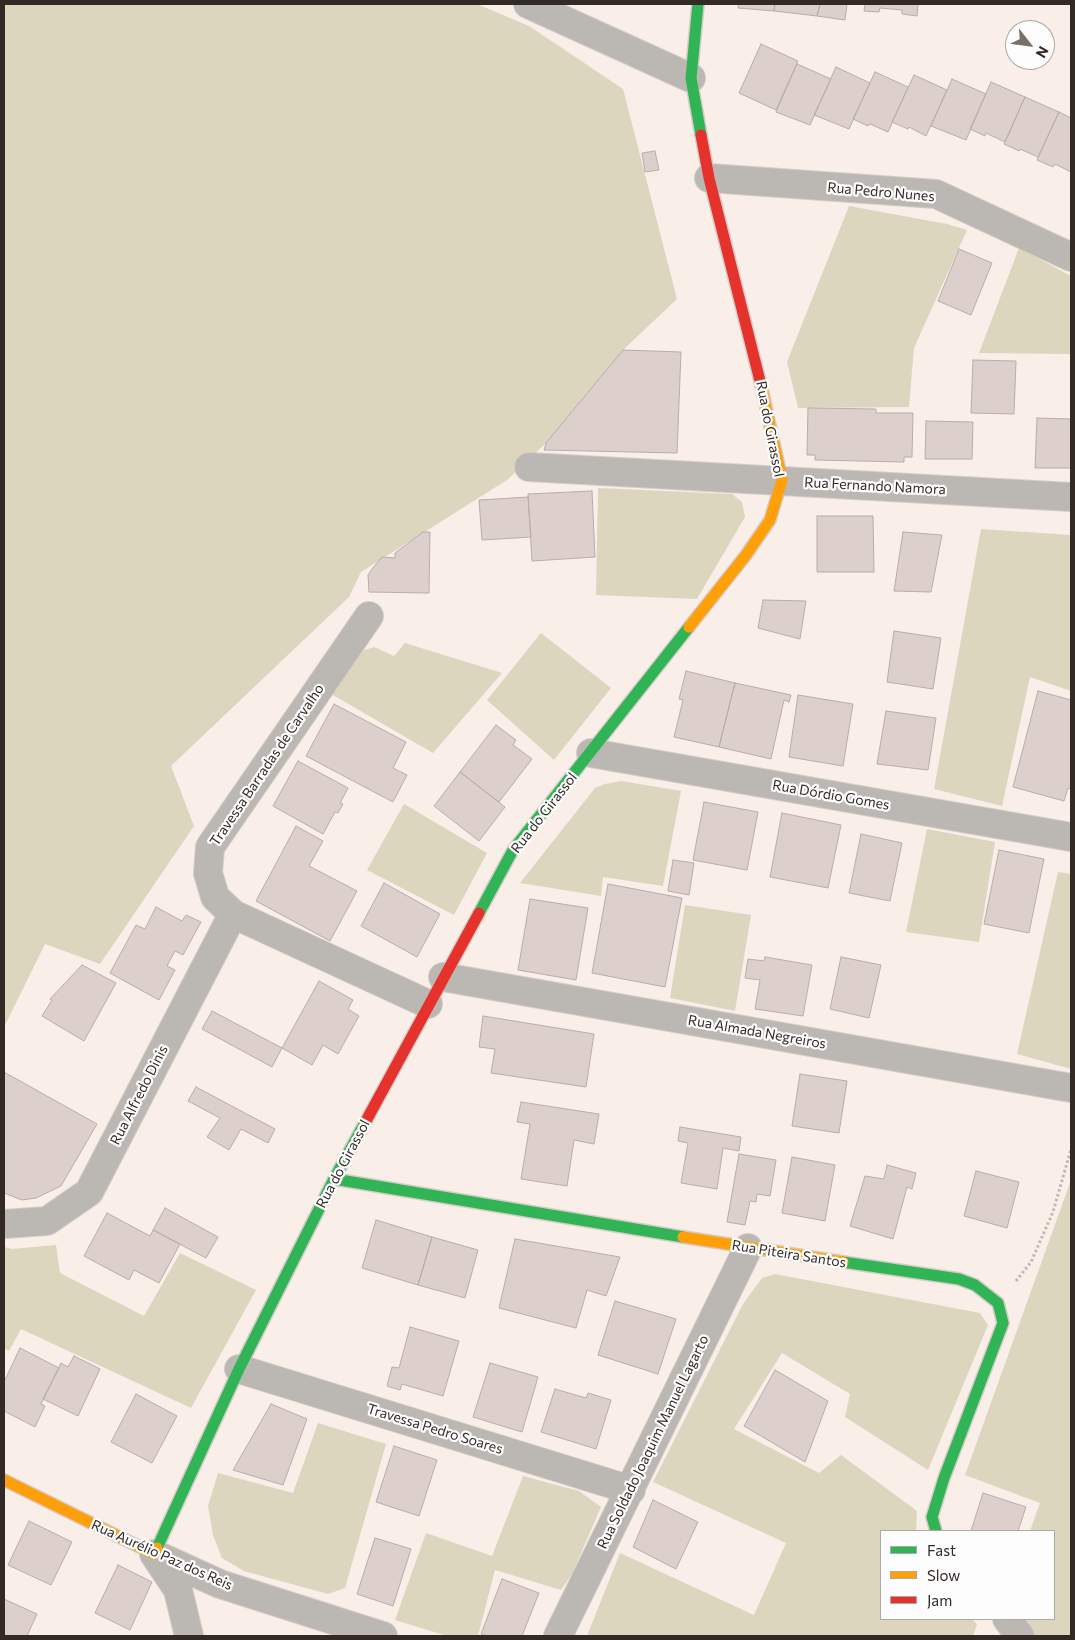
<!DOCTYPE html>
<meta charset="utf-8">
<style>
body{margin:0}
#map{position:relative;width:1075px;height:1640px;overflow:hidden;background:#f9eee8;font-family:Commissioner,sans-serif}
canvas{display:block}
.frame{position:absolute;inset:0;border:5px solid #332a26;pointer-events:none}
.legend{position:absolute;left:880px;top:1530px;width:175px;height:90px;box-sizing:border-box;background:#fdfdfd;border:1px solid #aca9a7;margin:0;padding:6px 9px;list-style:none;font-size:15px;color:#332a26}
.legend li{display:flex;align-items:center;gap:10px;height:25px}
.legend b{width:25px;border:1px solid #aca9a7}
.north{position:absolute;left:1005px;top:20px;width:50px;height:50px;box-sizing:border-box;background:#fdfdfd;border:1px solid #aca9a7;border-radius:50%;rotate:120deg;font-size:14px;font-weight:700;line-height:20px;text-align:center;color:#332a26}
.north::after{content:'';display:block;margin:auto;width:18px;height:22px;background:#786f6a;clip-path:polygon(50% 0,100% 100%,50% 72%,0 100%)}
</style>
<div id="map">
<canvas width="1075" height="1640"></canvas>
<div class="frame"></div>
<ul class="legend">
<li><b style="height:6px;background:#30b455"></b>Fast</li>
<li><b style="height:6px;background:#ff9f0a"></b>Slow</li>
<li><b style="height:6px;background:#e5322d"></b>Jam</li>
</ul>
<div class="north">N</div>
</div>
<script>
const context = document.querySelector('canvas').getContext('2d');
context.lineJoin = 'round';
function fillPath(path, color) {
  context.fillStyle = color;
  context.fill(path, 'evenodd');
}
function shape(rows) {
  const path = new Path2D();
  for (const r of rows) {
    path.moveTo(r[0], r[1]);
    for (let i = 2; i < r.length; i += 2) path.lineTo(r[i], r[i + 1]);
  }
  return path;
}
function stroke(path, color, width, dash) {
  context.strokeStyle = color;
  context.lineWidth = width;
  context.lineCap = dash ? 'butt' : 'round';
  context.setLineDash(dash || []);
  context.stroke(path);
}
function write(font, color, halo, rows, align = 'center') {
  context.font = font + ' Commissioner,sans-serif';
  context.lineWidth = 4.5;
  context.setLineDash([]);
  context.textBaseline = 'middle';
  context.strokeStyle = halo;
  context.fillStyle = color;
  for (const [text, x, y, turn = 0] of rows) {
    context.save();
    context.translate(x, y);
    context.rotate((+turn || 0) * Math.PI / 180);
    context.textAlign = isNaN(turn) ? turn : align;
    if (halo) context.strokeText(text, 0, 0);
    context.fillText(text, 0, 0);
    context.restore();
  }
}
const green = shape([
 [4,4,477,4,529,26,623,89,677,299,623,350,546,443,507,480,361,572,349,597,171,766,194,826,100,964,45,944,4,1027],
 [849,206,947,224,967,230,914,348,909,407,798,408,787,362],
 [1019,248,1071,276,1071,354,979,353],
 [598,488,732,494,742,502,745,517,697,599,596,595],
 [981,529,1071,535,1071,691,1030,677,1002,806,934,789],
 [541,633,611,688,554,760,487,700],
 [405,643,502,673,433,753,326,691,361,651,374,647,394,656],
 [621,781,681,791,663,886,603,877,601,896,520,883,595,788,605,784],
 [404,804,487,853,454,915,367,870],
 [927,829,995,842,979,942,906,932],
 [1058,872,1071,874,1071,1069,1017,1054],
 [685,905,751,915,735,1011,670,998],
 [1071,1180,1071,1636,1033,1636,1020,1619,1054,1619,1054,1531,1030,1531,1040,1503,965,1475],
 [56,1245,60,1273,144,1316,180,1253,256,1290,191,1408,21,1329,9,1351,4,1348,4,1247,12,1249],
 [775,1274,980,1313,988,1325,928,1470,845,1417,850,1394,782,1353,734,1429,819,1473,841,1455,917,1511,916,1531,881,1531,881,1619,972,1619,977,1624,973,1636,587,1636,620,1553,754,1615,786,1543,653,1482,743,1304,762,1278],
 [318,1423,386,1444,345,1588,328,1594,244,1571,222,1558,213,1535,208,1506,218,1473,293,1493],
 [523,1476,579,1491,601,1507,572,1574,561,1590,495,1570,478,1636,447,1636,395,1620,426,1533,492,1556]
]);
const building = shape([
 [739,4,775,4,774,11,738,8,739,4],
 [775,4,820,4,817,16,774,11,775,4],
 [820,4,847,4,845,20,817,16,820,4],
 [865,4,918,4,917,16,902,14,902,10,880,8,879,12,864,11,865,4],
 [761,44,798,61,776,110,739,93,761,44],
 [797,64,831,79,810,125,776,112,797,64],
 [836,67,870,83,849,129,814,115,836,67],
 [875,72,908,87,888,132,870,124,868,126,853,119,875,72],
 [914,75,947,90,926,136,909,127,908,129,892,122,914,75],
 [952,79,986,94,966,140,931,126,952,79],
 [991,82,1025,97,1005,142,986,133,985,136,970,129,991,82],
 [1025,97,1059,112,1038,157,1020,149,1019,151,1004,144,1025,97],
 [1059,112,1071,118,1071,172,1055,164,1053,167,1037,160,1059,112],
 [655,151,659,170,645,172,642,153,655,151],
 [959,249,992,263,971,315,938,301,959,249],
 [623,350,681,352,677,453,544,450,546,443,623,350],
 [973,360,1016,361,1014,414,971,413,973,360],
 [808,408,876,409,876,413,913,413,912,457,904,457,904,462,815,460,815,455,807,455,808,408],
 [1037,418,1071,419,1071,468,1035,468,1037,418],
 [926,421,973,422,972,459,925,459,926,421],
 [592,491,595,557,532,561,528,494,592,491],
 [528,497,531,537,482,540,479,500,528,497],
 [817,516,873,516,874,572,817,572,817,516],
 [423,532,430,532,429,593,369,592,368,575,372,569,382,557,395,558,395,553,423,532],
 [903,532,942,535,931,592,894,591,903,532],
 [763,600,806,601,800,639,758,628,763,600],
 [894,631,941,638,933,689,887,682,894,631],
 [686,671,735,683,719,747,674,737,683,700,679,699,686,671],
 [735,683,791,695,789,702,784,700,771,759,719,747,735,683],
 [1038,691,1071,700,1071,789,1068,788,1064,801,1013,787,1038,691],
 [798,695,853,704,843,766,789,757,798,695],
 [334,704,406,742,393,768,407,775,393,802,306,756,334,704],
 [886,711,936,718,928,770,877,764,886,711],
 [496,725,516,740,513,745,532,759,499,802,460,772,496,725],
 [298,761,348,788,340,803,343,804,338,813,335,812,323,834,273,806,298,761],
 [460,772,505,807,479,841,434,806,460,772],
 [704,802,758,812,747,870,693,860,704,802],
 [782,813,841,825,828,888,770,877,782,813],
 [296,826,323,841,309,866,357,891,330,941,256,901,296,826],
 [861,834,902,843,890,901,849,893,861,834],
 [999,850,1044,859,1029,933,984,924,999,850],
 [673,860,694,863,689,895,668,891,673,860],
 [384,883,440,914,417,957,361,926,384,883],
 [608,884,682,898,665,987,592,973,608,884],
 [530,899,588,908,576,980,518,970,530,899],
 [156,907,182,921,186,915,201,922,183,955,175,951,167,966,175,970,159,1000,110,973,136,925,145,929,156,907],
 [765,957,812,965,803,1016,755,1009,760,980,745,978,748,959,764,961,765,957],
 [841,957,881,965,869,1018,830,1009,841,957],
 [82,965,116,983,84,1041,42,1016,52,1000,50,999,82,965],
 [319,981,353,1000,348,1009,359,1016,338,1054,323,1045,312,1065,282,1048,319,981],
 [212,1011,282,1048,272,1067,202,1029,212,1011],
 [483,1016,594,1034,586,1087,491,1073,495,1049,479,1047,483,1016],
 [4,1072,97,1124,61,1186,36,1198,22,1200,4,1193,4,1072],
 [800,1074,847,1081,839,1133,792,1126,800,1074],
 [196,1087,275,1129,268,1143,241,1129,229,1150,207,1137,220,1118,188,1101,196,1087],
 [521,1102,599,1114,594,1144,574,1140,567,1186,521,1179,530,1124,517,1122,521,1102],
 [680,1127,741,1137,739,1151,723,1148,717,1189,681,1183,688,1143,678,1141,680,1127],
 [739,1154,776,1160,770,1196,757,1194,756,1202,750,1201,745,1225,727,1222,739,1154],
 [792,1157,835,1165,825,1221,782,1213,792,1157],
 [887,1165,916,1173,912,1189,907,1187,893,1239,850,1226,865,1176,884,1179,887,1165],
 [976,1171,1019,1182,1007,1228,964,1216,976,1171],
 [165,1208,218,1237,206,1258,153,1230,165,1208],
 [107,1213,150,1236,153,1230,180,1244,159,1283,134,1270,129,1280,84,1256,107,1213],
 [376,1220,432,1237,418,1285,362,1268,376,1220],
 [432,1237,478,1250,465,1298,418,1285,432,1237],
 [515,1239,620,1257,606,1296,587,1290,576,1328,499,1308,515,1239],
 [615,1301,676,1319,658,1374,598,1355,615,1301],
 [410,1327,459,1341,443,1396,402,1384,400,1390,387,1386,392,1367,399,1368,410,1327],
 [20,1348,59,1368,41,1404,45,1406,35,1427,4,1411,4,1382,20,1348],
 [74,1356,100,1369,78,1416,43,1399,61,1363,68,1367,74,1356],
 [490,1363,538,1377,522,1432,473,1417,490,1363],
 [775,1370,828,1401,805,1462,744,1426,775,1370],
 [555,1389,586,1398,588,1393,611,1400,596,1449,541,1432,555,1389],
 [136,1394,177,1416,152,1463,111,1442,136,1394],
 [271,1404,307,1419,283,1485,233,1470,271,1404],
 [394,1446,437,1460,419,1516,376,1502,394,1446],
 [983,1493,1026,1507,1018,1531,971,1531,983,1493],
 [653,1500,698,1522,676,1569,633,1547,653,1500],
 [29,1521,72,1542,51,1585,8,1565,29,1521],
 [375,1538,411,1549,393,1606,357,1594,375,1538],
 [118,1565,152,1582,130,1630,95,1613,118,1565],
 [502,1579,539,1593,522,1636,488,1636,481,1634,502,1579],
 [4,1599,37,1614,27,1636,4,1636,4,1599]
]);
const path = shape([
 [1016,1281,1031,1262,1053,1212,1071,1149]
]);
const street = shape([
 [528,4,691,78],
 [709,178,936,194,1071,257],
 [529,467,1071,497],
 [369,616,210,847,208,873,215,897,233,914,428,1004],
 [591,753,1071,837],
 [443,977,1071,1088],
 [4,1224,47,1221,89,1192,233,914],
 [239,1369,631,1490],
 [154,1554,220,1584,383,1636],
 [154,1554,178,1590,189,1636],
 [1007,1619,1020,1636],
 [558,1636,748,1248]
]);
const fast = shape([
 [698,4,691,78,701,135],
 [479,913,513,850,689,627],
 [334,1179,683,1237],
 [843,1262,959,1279,975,1285,998,1303,1003,1323,944,1478,932,1517,936,1531],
 [157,1548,239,1369,334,1179,366,1121]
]);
const slow = shape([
 [689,627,746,555,770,520,782,480,761,385],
 [683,1237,843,1262],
 [4,1480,154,1554,157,1548]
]);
const jam = shape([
 [701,135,709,178,761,385],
 [366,1121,479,913]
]);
const streetNames = [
 ["Rua Pedro Nunes",881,192,5],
 ["Rua do Girassol",770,429,79],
 ["Rua Fernando Namora",875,486,3],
 ["Travessa Barradas de Carvalho",267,765,-56],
 ["Rua Dórdio Gomes",831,795,10],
 ["Rua do Girassol",544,813,-52],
 ["Rua Almada Negreiros",757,1032,10],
 ["Rua Alfredo Dinis",139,1095,-63],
 ["Rua do Girassol",343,1164,-62],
 ["Rua Piteira Santos",789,1254,9],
 ["Travessa Pedro Soares",435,1429,17],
 ["Rua Soldado Joaquim Manuel Lagarto",653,1442,-64],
 ["Rua Aurélio Paz dos Reis",162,1555,24]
];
fillPath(green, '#ddd6bf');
fillPath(building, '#ddcfcc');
stroke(building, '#b7adaa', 1);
stroke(street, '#d4ccc7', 30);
stroke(fast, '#d4ccc7', 14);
stroke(slow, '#d4ccc7', 14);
stroke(jam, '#d4ccc7', 14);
stroke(path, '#beb9b6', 3, [2.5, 2.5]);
stroke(street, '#bbb7b3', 28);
stroke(fast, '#30b455', 11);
stroke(slow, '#ff9f0a', 11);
stroke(jam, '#e5322d', 11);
write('14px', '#332a26', '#fdfdfd', streetNames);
</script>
